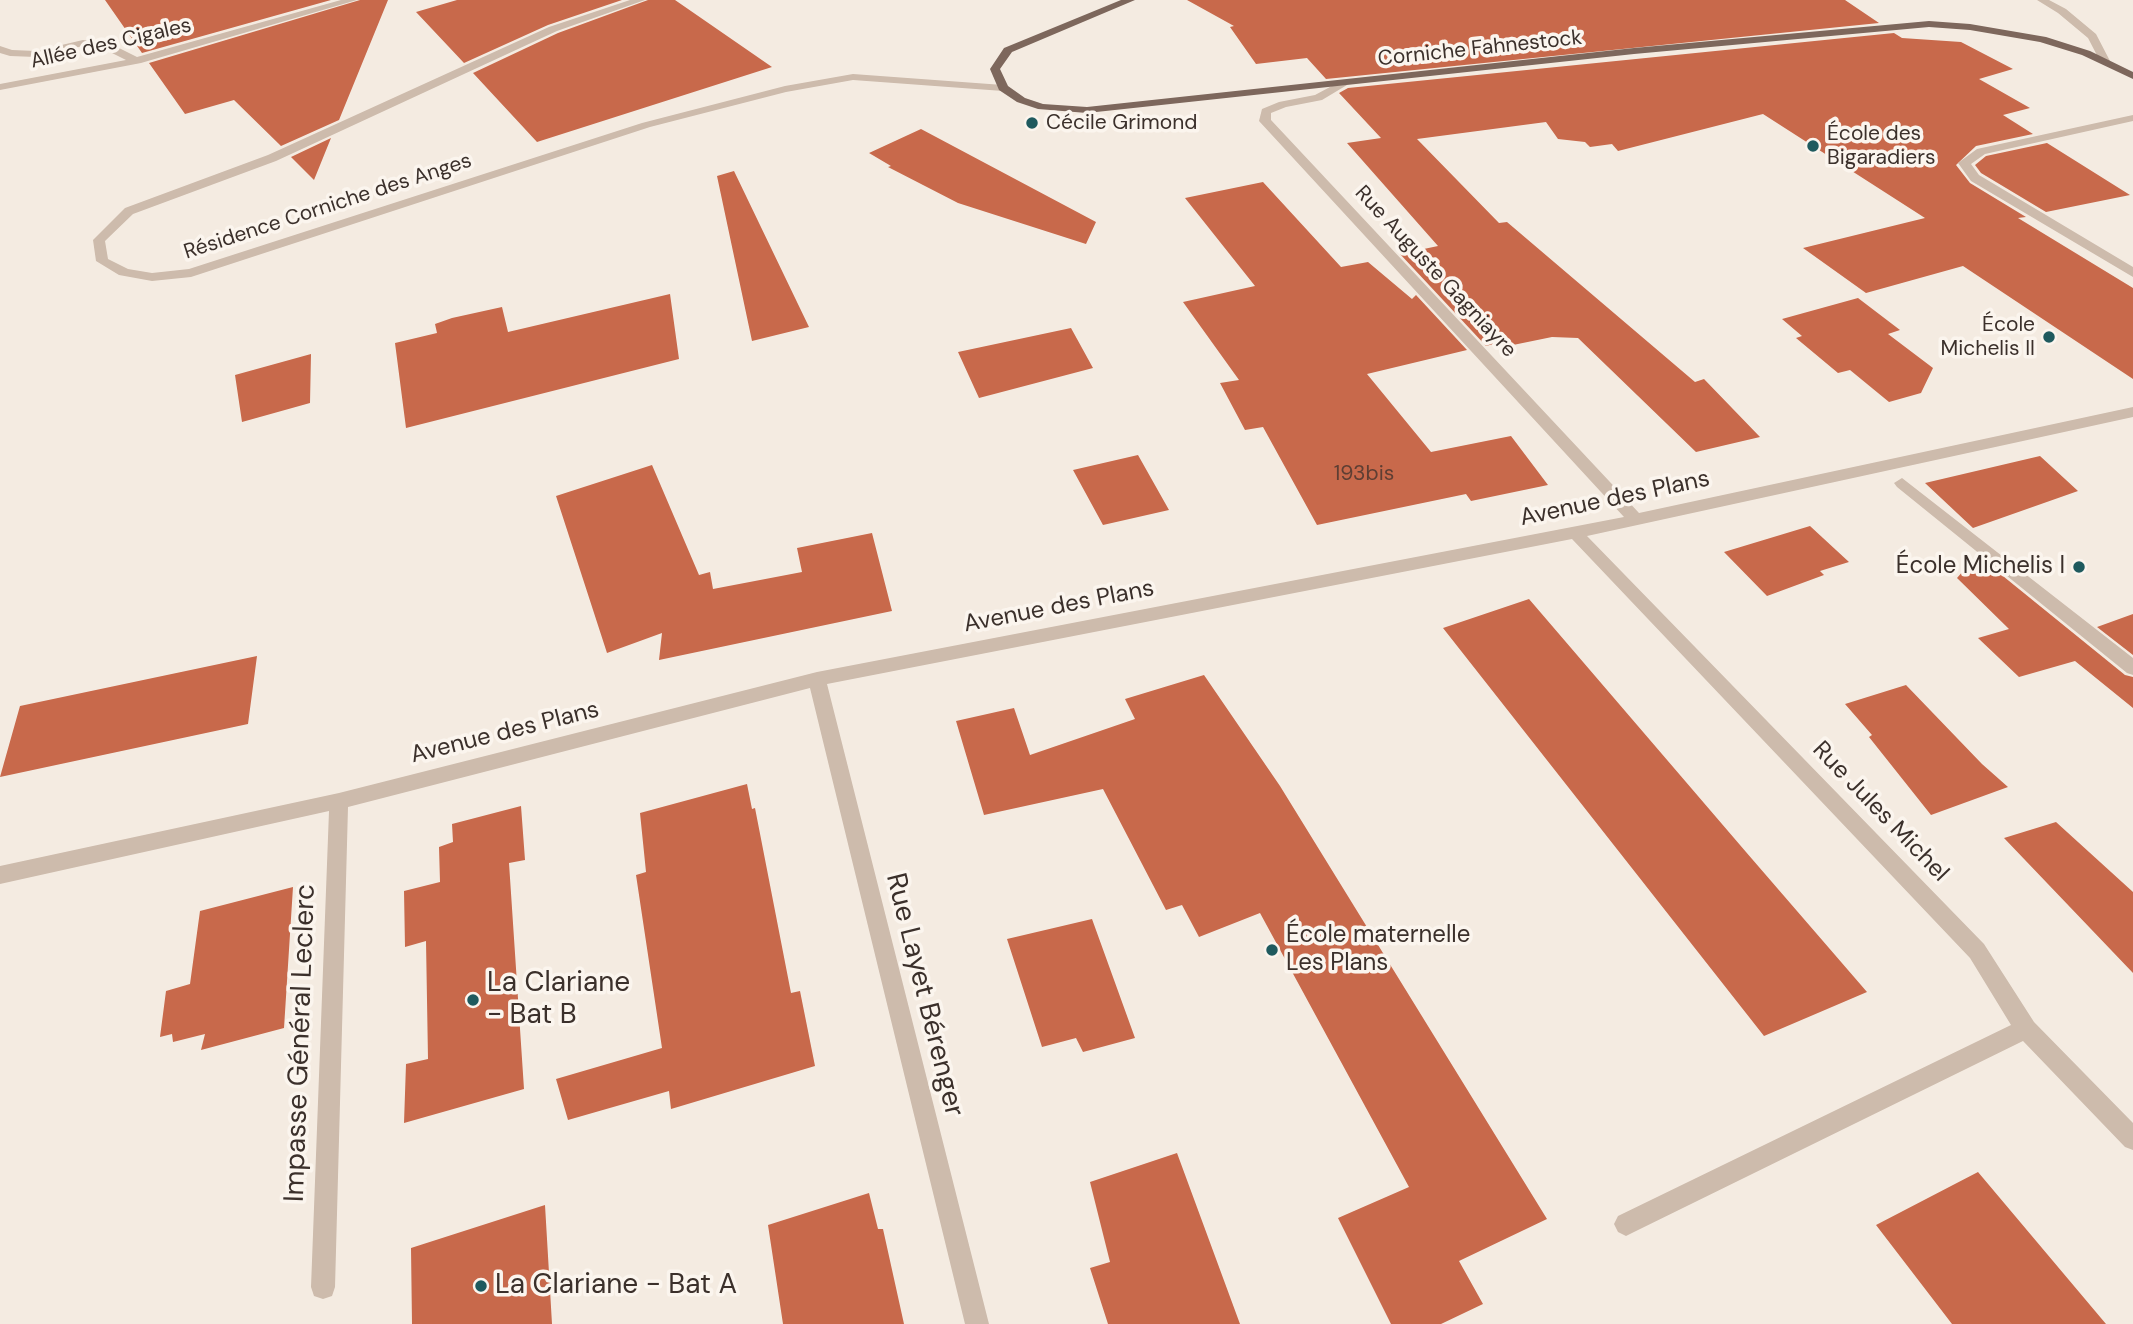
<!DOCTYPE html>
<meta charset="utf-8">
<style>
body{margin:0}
canvas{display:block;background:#f4ebe1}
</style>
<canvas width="2133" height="1324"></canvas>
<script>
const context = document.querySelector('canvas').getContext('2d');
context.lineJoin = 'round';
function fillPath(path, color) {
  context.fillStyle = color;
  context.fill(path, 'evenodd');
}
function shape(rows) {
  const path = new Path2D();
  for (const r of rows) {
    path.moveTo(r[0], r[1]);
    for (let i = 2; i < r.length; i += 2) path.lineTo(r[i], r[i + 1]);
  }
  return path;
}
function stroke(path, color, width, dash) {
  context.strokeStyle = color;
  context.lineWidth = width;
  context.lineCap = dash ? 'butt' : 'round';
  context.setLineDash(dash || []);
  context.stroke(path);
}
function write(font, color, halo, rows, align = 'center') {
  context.font = font + ' "DM Sans",sans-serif';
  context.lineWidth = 7;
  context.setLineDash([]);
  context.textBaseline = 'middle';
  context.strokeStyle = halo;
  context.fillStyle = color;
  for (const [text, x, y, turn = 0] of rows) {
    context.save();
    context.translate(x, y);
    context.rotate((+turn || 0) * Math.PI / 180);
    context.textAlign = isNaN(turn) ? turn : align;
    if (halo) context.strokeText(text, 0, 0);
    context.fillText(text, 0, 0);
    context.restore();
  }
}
const building = shape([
 [105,0,331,0,142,53],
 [360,0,388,0,339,120,281,146,234,100,185,114,149,63],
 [457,0,622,0,548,25,464,63,416,12],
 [648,0,675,0,772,67,537,142,473,73,558,33],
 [1187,0,1845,0,1879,23,1326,79,1307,58,1256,64,1230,27,1234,26],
 [1894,33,1902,38,1961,42,2013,69,1979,79,2030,108,2003,115,2033,134,1976,146,1956,165,1970,183,2026,217,2018,218,2133,288,2133,379,1963,266,1866,293,1803,248,1925,218,1763,114,1618,151,1612,144,1590,147,1585,142,1558,139,1546,122,1417,139,1499,223,1507,222,1695,382,1704,379,1760,437,1696,452,1578,338,1552,337,1513,345,1508,340,1486,346,1400,254,1438,246,1347,143,1381,138,1339,93,1348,88],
 [921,129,1096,222,1086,244,958,203,888,167,891,166,869,153],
 [331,138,314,180,291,157],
 [2047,143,2130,195,2046,212,1981,173,1975,165,1986,156],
 [734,171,809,327,752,341,717,176],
 [1263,182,1341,267,1368,262,1412,299,1416,295,1467,350,1367,374,1431,452,1511,436,1548,485,1471,501,1466,494,1317,525,1263,427,1245,430,1220,383,1239,380,1183,302,1255,286,1185,198],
 [670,294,679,359,406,428,395,343,437,333,435,324,452,318,502,307,508,332],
 [1858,298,1900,330,1888,334,1933,368,1921,393,1889,402,1850,370,1838,373,1796,338,1802,336,1782,319],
 [1071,328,1093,368,979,398,958,352],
 [311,354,310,403,242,422,235,375],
 [1138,455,1169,510,1103,525,1073,470],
 [2040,456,2078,491,1973,528,1925,483],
 [652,465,699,575,710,572,713,589,802,572,797,548,872,533,892,611,659,660,662,633,607,653,556,496],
 [1810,526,1849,562,1820,571,1824,575,1767,596,1724,552],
 [1977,555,2125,675,2133,677,2133,708,2075,661,2019,677,1978,638,2009,629,1957,578],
 [1529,599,1746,852,1867,992,1764,1036,1443,628],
 [2133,614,2133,655,2097,627],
 [257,656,248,724,0,777,20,706],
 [1204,675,1280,786,1547,1219,1459,1261,1483,1304,1441,1324,1391,1324,1338,1218,1409,1187,1260,913,1199,937,1182,905,1166,910,1103,789,984,815,956,721,1014,708,1030,755,1135,719,1125,699],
 [1906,685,1982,764,2008,787,1931,815,1869,737,1872,735,1845,704],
 [747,784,752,809,755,808,791,993,800,991,815,1066,671,1109,669,1091,568,1120,556,1079,662,1048,636,875,646,872,640,813],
 [521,806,525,860,509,863,524,1089,404,1123,406,1064,428,1059,426,941,405,947,404,891,440,882,439,847,453,842,452,824],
 [2056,822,2133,892,2133,973,2004,838],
 [293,887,284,1028,201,1050,205,1034,173,1042,172,1034,160,1037,166,991,190,984,200,911],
 [1092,919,1135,1038,1083,1052,1076,1038,1042,1047,1007,939],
 [1177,1153,1240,1324,1108,1324,1090,1268,1110,1262,1090,1182],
 [1978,1172,2106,1324,1952,1324,1876,1225],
 [869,1193,878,1229,883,1229,904,1324,783,1324,768,1225],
 [545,1205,552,1324,412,1324,411,1248]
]);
const minor = shape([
 [341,0,357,0,141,63,0,90,0,84,126,60,104,49,83,46,36,57,10,56,0,53,0,46,12,50,36,51,83,40,111,44,137,57,341,0],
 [630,0,645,0,557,31,276,161,133,214,105,241,108,259,128,269,152,273,189,269,642,123,785,86,853,74,1003,85,1008,88,1003,91,853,80,786,92,650,127,191,277,152,281,119,275,96,261,93,240,125,208,268,155,549,27,630,0],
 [2037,0,2049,0,2066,9,2096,34,2110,61,2109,63,2101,63,2088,38,2058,13,2037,0],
 [1343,80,1347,81,1347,85,1322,100,1286,107,1271,113,1271,120,1639,513,2133,407,2133,417,1587,536,1984,944,2034,1022,2133,1123,2133,1150,2125,1147,2023,1041,1634,1232,1626,1236,1618,1232,1614,1224,1618,1216,2011,1025,1970,958,1572,539,827,684,989,1324,965,1324,810,688,348,807,335,1287,332,1296,323,1299,314,1296,311,1287,329,811,0,884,0,866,339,793,817,672,1624,517,1259,121,1262,109,1279,102,1315,95,1343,80],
 [2133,115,2133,121,1985,154,1971,164,1979,175,2133,267,2133,277,1971,181,1958,163,1977,149,2133,115],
 [1902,478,2133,658,2133,675,2127,673,1897,487,1894,483,1902,478]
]);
const major = shape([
 [1121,0,1135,0,1012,52,1000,69,1008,86,1025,98,1043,104,1087,107,1634,48,1929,21,1970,24,2046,37,2090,51,2133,72,2133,79,2082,55,2040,42,1970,30,1929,27,1634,54,1087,113,1038,109,1017,102,999,90,990,69,1004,48,1121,0]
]);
const markers = [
 [1032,123,7,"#1f5a5e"],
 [1813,146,7,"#1f5a5e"],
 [2049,337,7,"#1f5a5e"],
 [2079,567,7,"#1f5a5e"],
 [1272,950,7,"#1f5a5e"],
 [473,1000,7,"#1f5a5e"],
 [481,1286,7,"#1f5a5e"]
];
const farStreetnames = [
 ["Allée des Cigales",111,44,-13],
 ["Corniche Fahnestock",1480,49,-6],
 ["Résidence Corniche des Anges",328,207,-18],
 ["Rue Auguste Gagniayre",1435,272,47]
];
const farPoinames = [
 ["Cécile Grimond",1046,123],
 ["École des",1827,134],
 ["Bigaradiers",1827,158],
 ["École",2035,325,"right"],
 ["Michelis II",2035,349,"right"]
];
const numberNames = [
 ["193bis",1364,474]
];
const streetNames = [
 ["Avenue des Plans",1615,499,-12],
 ["Avenue des Plans",1059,607,-11],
 ["Avenue des Plans",505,733,-14],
 ["Rue Jules Michel",1880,812,46]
];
const poiNames = [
 ["École Michelis I",2065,567],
 ["École maternelle",1286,936,"left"],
 ["Les Plans",1286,964,"left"]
];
const nearPoinames = [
 ["La Clariane",487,984],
 ["- Bat B",487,1016],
 ["La Clariane - Bat A",495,1286]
];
const nearStreetnames = [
 ["Rue Layet Bérenger",924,995,76],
 ["Impasse Général Leclerc",301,1043,-88]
];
fillPath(building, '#c8694b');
fillPath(minor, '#cdbbac');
fillPath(major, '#7d675c');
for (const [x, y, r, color] of markers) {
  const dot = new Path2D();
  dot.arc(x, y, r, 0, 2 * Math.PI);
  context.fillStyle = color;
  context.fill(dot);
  stroke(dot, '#fbf5ee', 2.5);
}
write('21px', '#3b302b', '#fbf5ee', farStreetnames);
write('21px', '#3b302b', '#fbf5ee', farPoinames, 'left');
write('21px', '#5e3e33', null, numberNames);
write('24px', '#3b302b', '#fbf5ee', streetNames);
write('24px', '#3b302b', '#fbf5ee', poiNames, 'right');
write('28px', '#3b302b', '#fbf5ee', nearPoinames, 'left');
write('28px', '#3b302b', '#fbf5ee', nearStreetnames);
</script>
